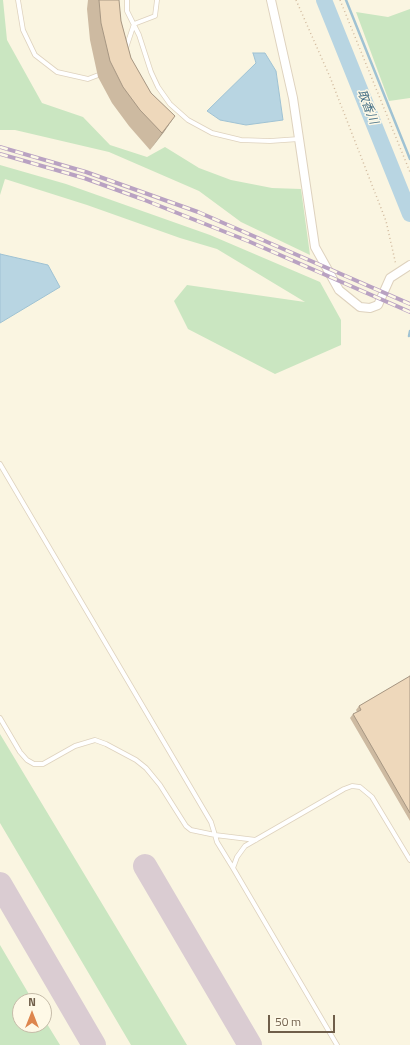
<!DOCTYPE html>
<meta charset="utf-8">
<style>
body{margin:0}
#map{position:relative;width:410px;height:1045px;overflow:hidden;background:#faf5e1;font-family:"Titillium Web",sans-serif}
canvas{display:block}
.north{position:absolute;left:12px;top:993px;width:40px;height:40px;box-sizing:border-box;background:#fef9e7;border:1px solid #c5bba8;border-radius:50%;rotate:0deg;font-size:11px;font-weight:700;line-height:16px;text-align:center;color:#6f5e4a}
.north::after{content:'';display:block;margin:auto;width:14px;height:18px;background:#dd864e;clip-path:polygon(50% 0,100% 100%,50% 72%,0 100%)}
.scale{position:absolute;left:268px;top:1015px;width:67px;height:18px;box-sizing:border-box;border:2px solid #6f5e4a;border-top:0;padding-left:5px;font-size:12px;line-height:14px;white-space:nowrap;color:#6f5e4a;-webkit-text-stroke:3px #fef9e7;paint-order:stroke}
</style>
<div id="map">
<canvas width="410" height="1045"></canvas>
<div class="north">N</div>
<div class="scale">50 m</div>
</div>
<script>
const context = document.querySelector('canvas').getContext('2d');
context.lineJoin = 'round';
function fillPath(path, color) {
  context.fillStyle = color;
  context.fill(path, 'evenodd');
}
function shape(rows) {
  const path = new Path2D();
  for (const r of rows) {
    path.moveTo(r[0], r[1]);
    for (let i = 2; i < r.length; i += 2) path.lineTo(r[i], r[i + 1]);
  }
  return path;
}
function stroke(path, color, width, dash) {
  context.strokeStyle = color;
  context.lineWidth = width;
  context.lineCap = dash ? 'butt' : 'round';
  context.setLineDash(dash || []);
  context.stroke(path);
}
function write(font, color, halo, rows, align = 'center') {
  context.font = font + ' "Titillium Web","Noto Sans JP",sans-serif';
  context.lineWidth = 3;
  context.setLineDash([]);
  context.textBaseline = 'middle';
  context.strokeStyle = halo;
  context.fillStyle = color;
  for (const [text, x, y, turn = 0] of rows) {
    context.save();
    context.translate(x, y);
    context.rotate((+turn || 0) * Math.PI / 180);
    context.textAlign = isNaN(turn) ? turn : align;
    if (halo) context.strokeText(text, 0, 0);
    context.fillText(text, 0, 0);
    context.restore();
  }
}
const green = shape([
 [0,0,3,0,7,40,42,103,83,117,110,145,147,157,165,147,199,168,231,180,272,188,301,189,310,255,241,222,199,191,109,152,15,130,0,130],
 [410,9,410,98,389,101,356,12,388,17],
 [0,165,66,184,210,235,320,282,341,320,341,345,275,374,188,329,174,301,187,285,305,302,217,249,180,238,87,205,5,179,0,195],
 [0,734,187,1045,131,1045,0,823],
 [0,945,33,1001,20,1001,20,1025,44,1025,44,1019,60,1045,0,1045]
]);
const water = shape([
 [253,53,265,53,276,71,283,120,246,125,220,120,207,111,256,63,253,53],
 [0,254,48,265,60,287,0,323,0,254]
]);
const stream = shape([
 [346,0,410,159],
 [409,336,410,331]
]);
const river = shape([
 [324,0,410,214]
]);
const taxiway = shape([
 [145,866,250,1045],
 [0,884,94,1045]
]);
const path = shape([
 [296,0,330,77,386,221,396,265],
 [340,0,410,172]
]);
const service = shape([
 [18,0,23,30,35,55,57,72,88,79,101,74],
 [127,0,127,11,139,35,151,72,158,87,170,104,188,120,212,133,241,140,270,141,299,139],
 [134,24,155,16,157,0],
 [126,48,134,24],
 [0,464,211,822,215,835,256,840],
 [0,718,20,752,27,760,34,764,43,764,75,746,95,740,106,744,136,760,146,768,160,785,186,826,191,830,215,835,217,842,233,868],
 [337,1045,233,868,237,857,245,846,344,789,352,786,360,787,372,797,410,860]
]);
const minor = shape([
 [271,0,293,98,315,247,339,290,360,307,370,308,378,305,390,278,410,265]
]);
const rail = shape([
 [0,147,86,172,198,212,410,304],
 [0,154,84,178,142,199,248,241,410,312]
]);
const wall = shape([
 [88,0,119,0,121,21,131,58,151,93,175,116,150,150,129,126,112,103,98,77,90,40,87,9],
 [410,676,410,821,350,718,353,714,357,712,356,710,359,706]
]);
const shadedWall = shape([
 [175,116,164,132,150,150,162,133]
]);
const building = shape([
 [99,0,119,0,121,21,131,58,151,93,175,116,162,133,140,110,123,87,110,61,101,23,99,0],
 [410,676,410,813,353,714,361,710,359,706,410,676]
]);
const waterNames = [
 ["取香川",367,107,68]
];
fillPath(green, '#cae6c1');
fillPath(water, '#b8d5e2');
stroke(water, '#9fc2d3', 1);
stroke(stream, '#9fc2d3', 2.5);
stroke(river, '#b8d5e2', 16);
stroke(taxiway, '#daccd2', 24);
stroke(service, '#ded2be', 5.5);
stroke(minor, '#ded2be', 10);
stroke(path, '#d2bb9f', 1.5, [1, 3]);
stroke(service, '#fff', 4);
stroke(minor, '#fff', 8);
stroke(rail, '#b9a2c2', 4);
stroke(rail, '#fef9e7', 2.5, [8]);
fillPath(wall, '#cdbaa1');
fillPath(shadedWall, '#a79783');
fillPath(building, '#eed8bb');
stroke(building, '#a79783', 1);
write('italic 12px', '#497389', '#fef9e7', waterNames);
</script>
